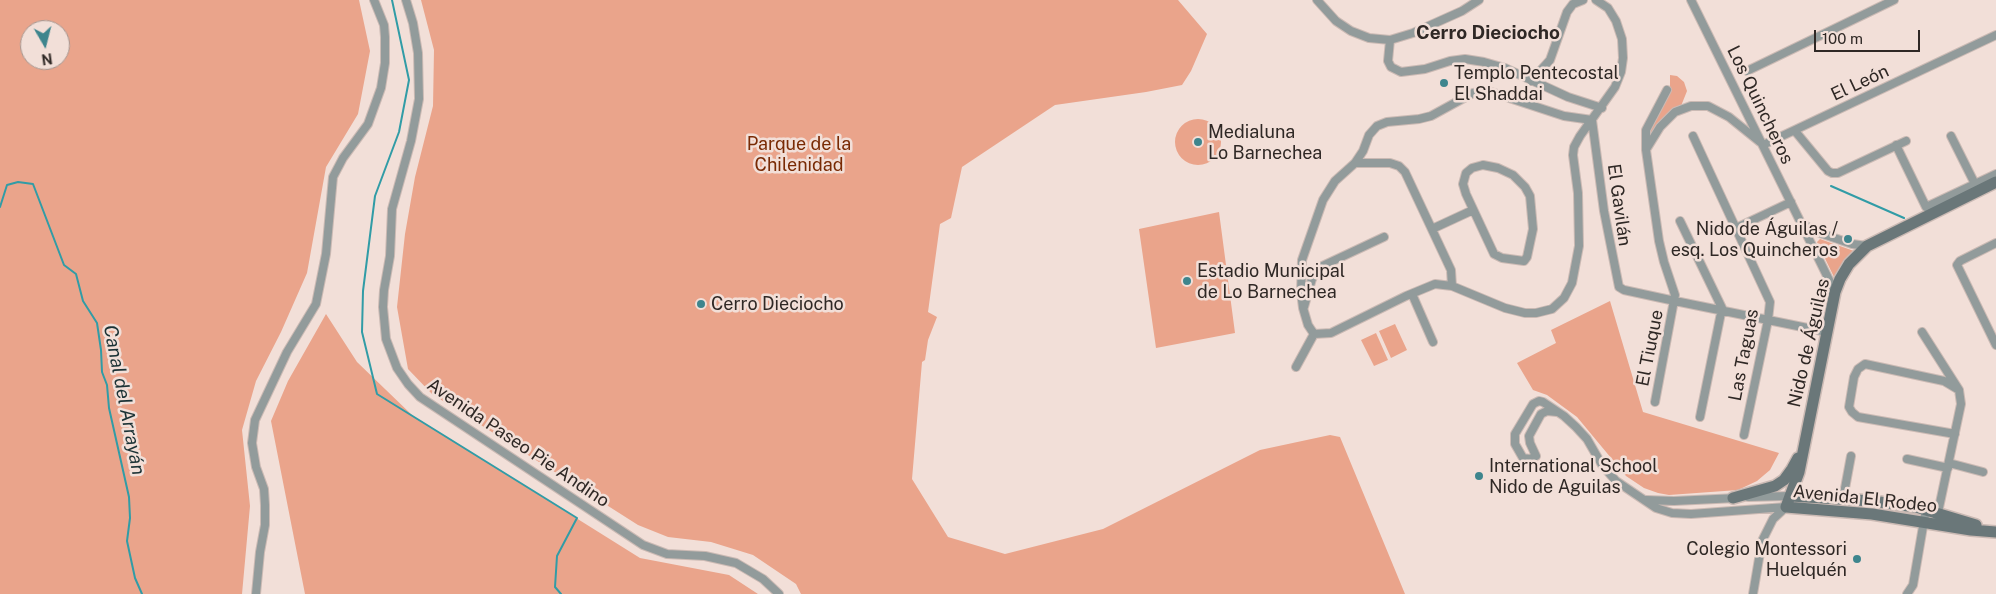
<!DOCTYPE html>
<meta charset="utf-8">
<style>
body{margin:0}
#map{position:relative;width:1996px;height:594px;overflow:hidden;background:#f2dfd8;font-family:"Public Sans",sans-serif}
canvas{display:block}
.north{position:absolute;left:20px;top:20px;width:50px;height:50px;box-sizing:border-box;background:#f2dfd8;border:1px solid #a49690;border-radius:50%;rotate:172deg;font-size:14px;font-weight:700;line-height:20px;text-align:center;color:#2f2825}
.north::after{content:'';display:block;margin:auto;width:18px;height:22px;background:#3e858d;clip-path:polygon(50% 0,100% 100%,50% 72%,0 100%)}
.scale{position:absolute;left:1814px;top:30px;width:106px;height:22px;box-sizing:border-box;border:2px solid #2f2825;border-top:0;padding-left:6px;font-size:15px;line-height:18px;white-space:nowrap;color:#2f2825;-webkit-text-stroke:4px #f2dfd8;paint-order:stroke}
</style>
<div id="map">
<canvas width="1996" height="594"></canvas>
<div class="north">N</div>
<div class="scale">100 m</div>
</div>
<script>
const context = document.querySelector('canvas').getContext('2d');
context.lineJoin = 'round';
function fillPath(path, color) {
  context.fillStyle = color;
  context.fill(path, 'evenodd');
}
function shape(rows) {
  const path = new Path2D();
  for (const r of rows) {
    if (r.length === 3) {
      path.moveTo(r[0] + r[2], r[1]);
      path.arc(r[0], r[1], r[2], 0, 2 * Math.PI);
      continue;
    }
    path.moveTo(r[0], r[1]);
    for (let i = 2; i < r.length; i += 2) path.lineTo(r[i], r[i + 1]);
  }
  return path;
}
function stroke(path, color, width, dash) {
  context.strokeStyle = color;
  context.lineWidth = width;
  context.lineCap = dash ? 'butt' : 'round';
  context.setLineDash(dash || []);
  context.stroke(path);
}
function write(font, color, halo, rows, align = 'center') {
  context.font = font + ' "Public Sans",sans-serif';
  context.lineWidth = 5;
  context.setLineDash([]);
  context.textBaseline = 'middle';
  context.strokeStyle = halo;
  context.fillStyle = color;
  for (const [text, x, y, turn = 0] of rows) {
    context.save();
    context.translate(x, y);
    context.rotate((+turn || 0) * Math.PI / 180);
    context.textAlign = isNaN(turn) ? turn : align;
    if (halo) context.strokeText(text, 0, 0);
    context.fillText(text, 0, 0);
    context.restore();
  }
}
const green = shape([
 [0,0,359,0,370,51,358,114,326,167,307,273,281,332,256,381,242,430,250,506,242,594,0,594],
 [30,30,60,30,60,60,30,60],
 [421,0,1178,0,1207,34,1191,71,1182,85,1146,92,1055,105,962,167,951,218,940,224,928,312,937,317,928,340,925,360,922,362,912,479,948,537,1005,554,1103,529,1260,450,1330,435,1340,437,1405,594,801,594,796,584,753,555,711,542,668,537,638,525,432,394,408,369,397,307,405,234,415,177,433,106,434,50],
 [1670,75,1677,76,1684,82,1687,91,1681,106,1674,108,1650,136,1650,130,1670,90],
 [1198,142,23],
 [1219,212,1235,333,1156,348,1139,229],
 [1820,239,1854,251,1843,263,1834,277,1817,242],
 [1610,301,1643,412,1779,453,1770,470,1757,481,1738,490,1669,495,1658,493,1644,488,1626,476,1577,417,1547,395,1533,390,1517,363,1556,343,1551,330],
 [326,314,357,362,413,416,640,558,729,575,758,594,305,594,271,421,288,381],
 [1395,324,1407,350,1391,358,1379,331],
 [1376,333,1388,360,1374,366,1361,340]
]);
const stream = shape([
 [392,0,409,80,399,132,375,196,363,291,362,332,377,394,577,518,557,556,555,587,561,594],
 [1831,186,1904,218],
 [0,207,7,185,18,182,33,184,64,265,76,274,83,301,97,323,101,350,102,372,107,385,109,408,129,497,130,518,127,541,135,578,142,594]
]);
const street = shape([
 [406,0,413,23,418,53,419,99,411,141,392,209,390,256,384,290,383,307,386,339,397,368,408,384,420,397,643,545,667,554,705,556,736,563,763,579,779,594],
 [1317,0,1336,21,1351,31,1369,38,1390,40,1413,33,1462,11,1479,0],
 [1691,0,1835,292],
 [1390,40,1388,61,1391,67,1401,72,1425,69,1450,61,1465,59,1484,62,1505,68,1568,97,1602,108],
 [1747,71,1894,0],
 [1531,81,1550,60,1567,12,1573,4,1583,0],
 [1592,120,1604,211,1619,287,1624,290,1675,301,1827,332],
 [1795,131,1828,171,1832,173,1838,173,1906,141],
 [1693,136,1770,302,1768,320,1744,435],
 [1951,136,1975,184],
 [1763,145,1996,35],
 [1896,145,1926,207,1996,174],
 [1647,148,1660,127,1675,112,1691,106,1708,106,1729,117,1760,142],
 [1355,163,1390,163,1399,166,1405,172,1451,270,1452,286],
 [1483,165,1498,168,1513,175,1525,187,1530,196,1533,229,1527,257,1524,261,1502,258,1494,254,1466,194,1463,184,1466,173,1472,168,1483,165],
 [1680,221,1722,308,1700,417],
 [1803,224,1814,231,1852,244,1867,246],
 [1736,228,1791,202],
 [1432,229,1473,210],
 [1996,243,1960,261,1957,265,1996,345],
 [1412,294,1433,342],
 [1304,307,1312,279,1318,268,1384,237],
 [1922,332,1959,390,1961,404,1937,517],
 [1314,334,1331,333,1406,296,1435,284,1452,286,1505,308,1525,313,1536,313,1552,309,1564,298,1572,283,1579,246,1578,193,1573,155,1574,147,1580,136,1615,87,1621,72,1623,58,1622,39,1616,21,1608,8,1596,0],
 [1314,334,1308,325,1303,308,1301,292,1302,260,1323,200,1335,181,1355,163,1363,151,1369,135,1377,126,1387,122,1419,119,1431,116,1473,93,1488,91,1564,116,1592,120],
 [1296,367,1314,334],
 [1655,402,1675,295,1664,262,1659,241,1646,150,1646,130,1667,90],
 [1557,412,1547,411,1541,414,1529,436,1530,443,1536,456,1530,459,1523,458,1515,444,1515,434,1533,404,1539,401,1543,402,1564,416,1576,427,1587,439,1602,465,1616,481,1656,508,1672,513,1691,514,1786,507],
 [1955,434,1858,417,1852,412,1849,407,1854,377,1858,369,1865,364,1944,381,1959,390],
 [1907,459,1948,468],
 [1949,463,1983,472],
 [1748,497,1791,496],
 [1843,499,1851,456],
 [1646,500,1674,501,1737,498],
 [256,594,260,552,265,525,265,505,264,489,256,467,252,443,255,420,287,352,316,304,326,254,333,177,343,158,368,124,381,88,385,63,385,37,384,25,374,0],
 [1753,594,1762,541,1773,519,1786,507],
 [1907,594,1913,585,1926,509]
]);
const secondary = shape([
 [1996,182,1867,246,1849,264,1840,279,1835,292,1799,472,1786,507,1872,514,1971,530,1996,532],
 [1791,496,1872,501,1916,507,1976,525],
 [1733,498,1775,486,1784,480,1792,469,1798,458]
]);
const markers = [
 [1444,83,5,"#3e858d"],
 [1198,142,5,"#3e858d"],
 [1848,239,5,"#3e858d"],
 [1187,281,5,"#3e858d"],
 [701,304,5,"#3e858d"],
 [1479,476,5,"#3e858d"],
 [1857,559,5,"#3e858d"]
];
const poiNames = [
 ["Templo Pentecostal",1454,73],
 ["El Shaddai",1454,94],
 ["Medialuna",1208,132],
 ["Lo Barnechea",1208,153],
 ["Nido de Águilas /",1838,229,"right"],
 ["esq. Los Quincheros",1838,250,"right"],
 ["Estadio Municipal",1197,271],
 ["de Lo Barnechea",1197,292],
 ["Cerro Dieciocho",711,304],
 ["International School",1489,466],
 ["Nido de Aguilas",1489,487],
 ["Colegio Montessori",1847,549,"right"],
 ["Huelquén",1847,570,"right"]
];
const streetNames = [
 ["El León",1860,83,-25],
 ["Los Quincheros",1760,105,64],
 ["El Gavilán",1619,205,82],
 ["Nido de Águilas",1809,343,-77],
 ["El Tiuque",1650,348,-79],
 ["Las Taguas",1744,355,-79],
 ["Avenida Paseo Pie Andino",518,443,34],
 ["Avenida El Rodeo",1865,499,6]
];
const parkNames = [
 ["Parque de la",799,144],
 ["Chilenidad",799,165]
];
const neighbourhoodNames = [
 ["Cerro Dieciocho",1488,33]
];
const waterNames = [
 ["Canal del Arrayán",124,400,79]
];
fillPath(green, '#eaa48b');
stroke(stream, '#319ca6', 2);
stroke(street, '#cbbab4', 10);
stroke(secondary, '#cbbab4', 14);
stroke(street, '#929b9b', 8);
stroke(secondary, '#6a7779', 11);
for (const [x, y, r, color] of markers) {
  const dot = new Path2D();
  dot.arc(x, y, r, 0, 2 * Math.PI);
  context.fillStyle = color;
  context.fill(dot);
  stroke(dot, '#f2dfd8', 2);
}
write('18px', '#2f2825', '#f2dfd8', poiNames, 'left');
write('18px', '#2f2825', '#f2dfd8', streetNames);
write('18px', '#792a04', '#f2dfd8', parkNames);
write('bold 19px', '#2f2825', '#f2dfd8', neighbourhoodNames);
write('italic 19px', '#1b3235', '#f2dfd8', waterNames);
</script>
